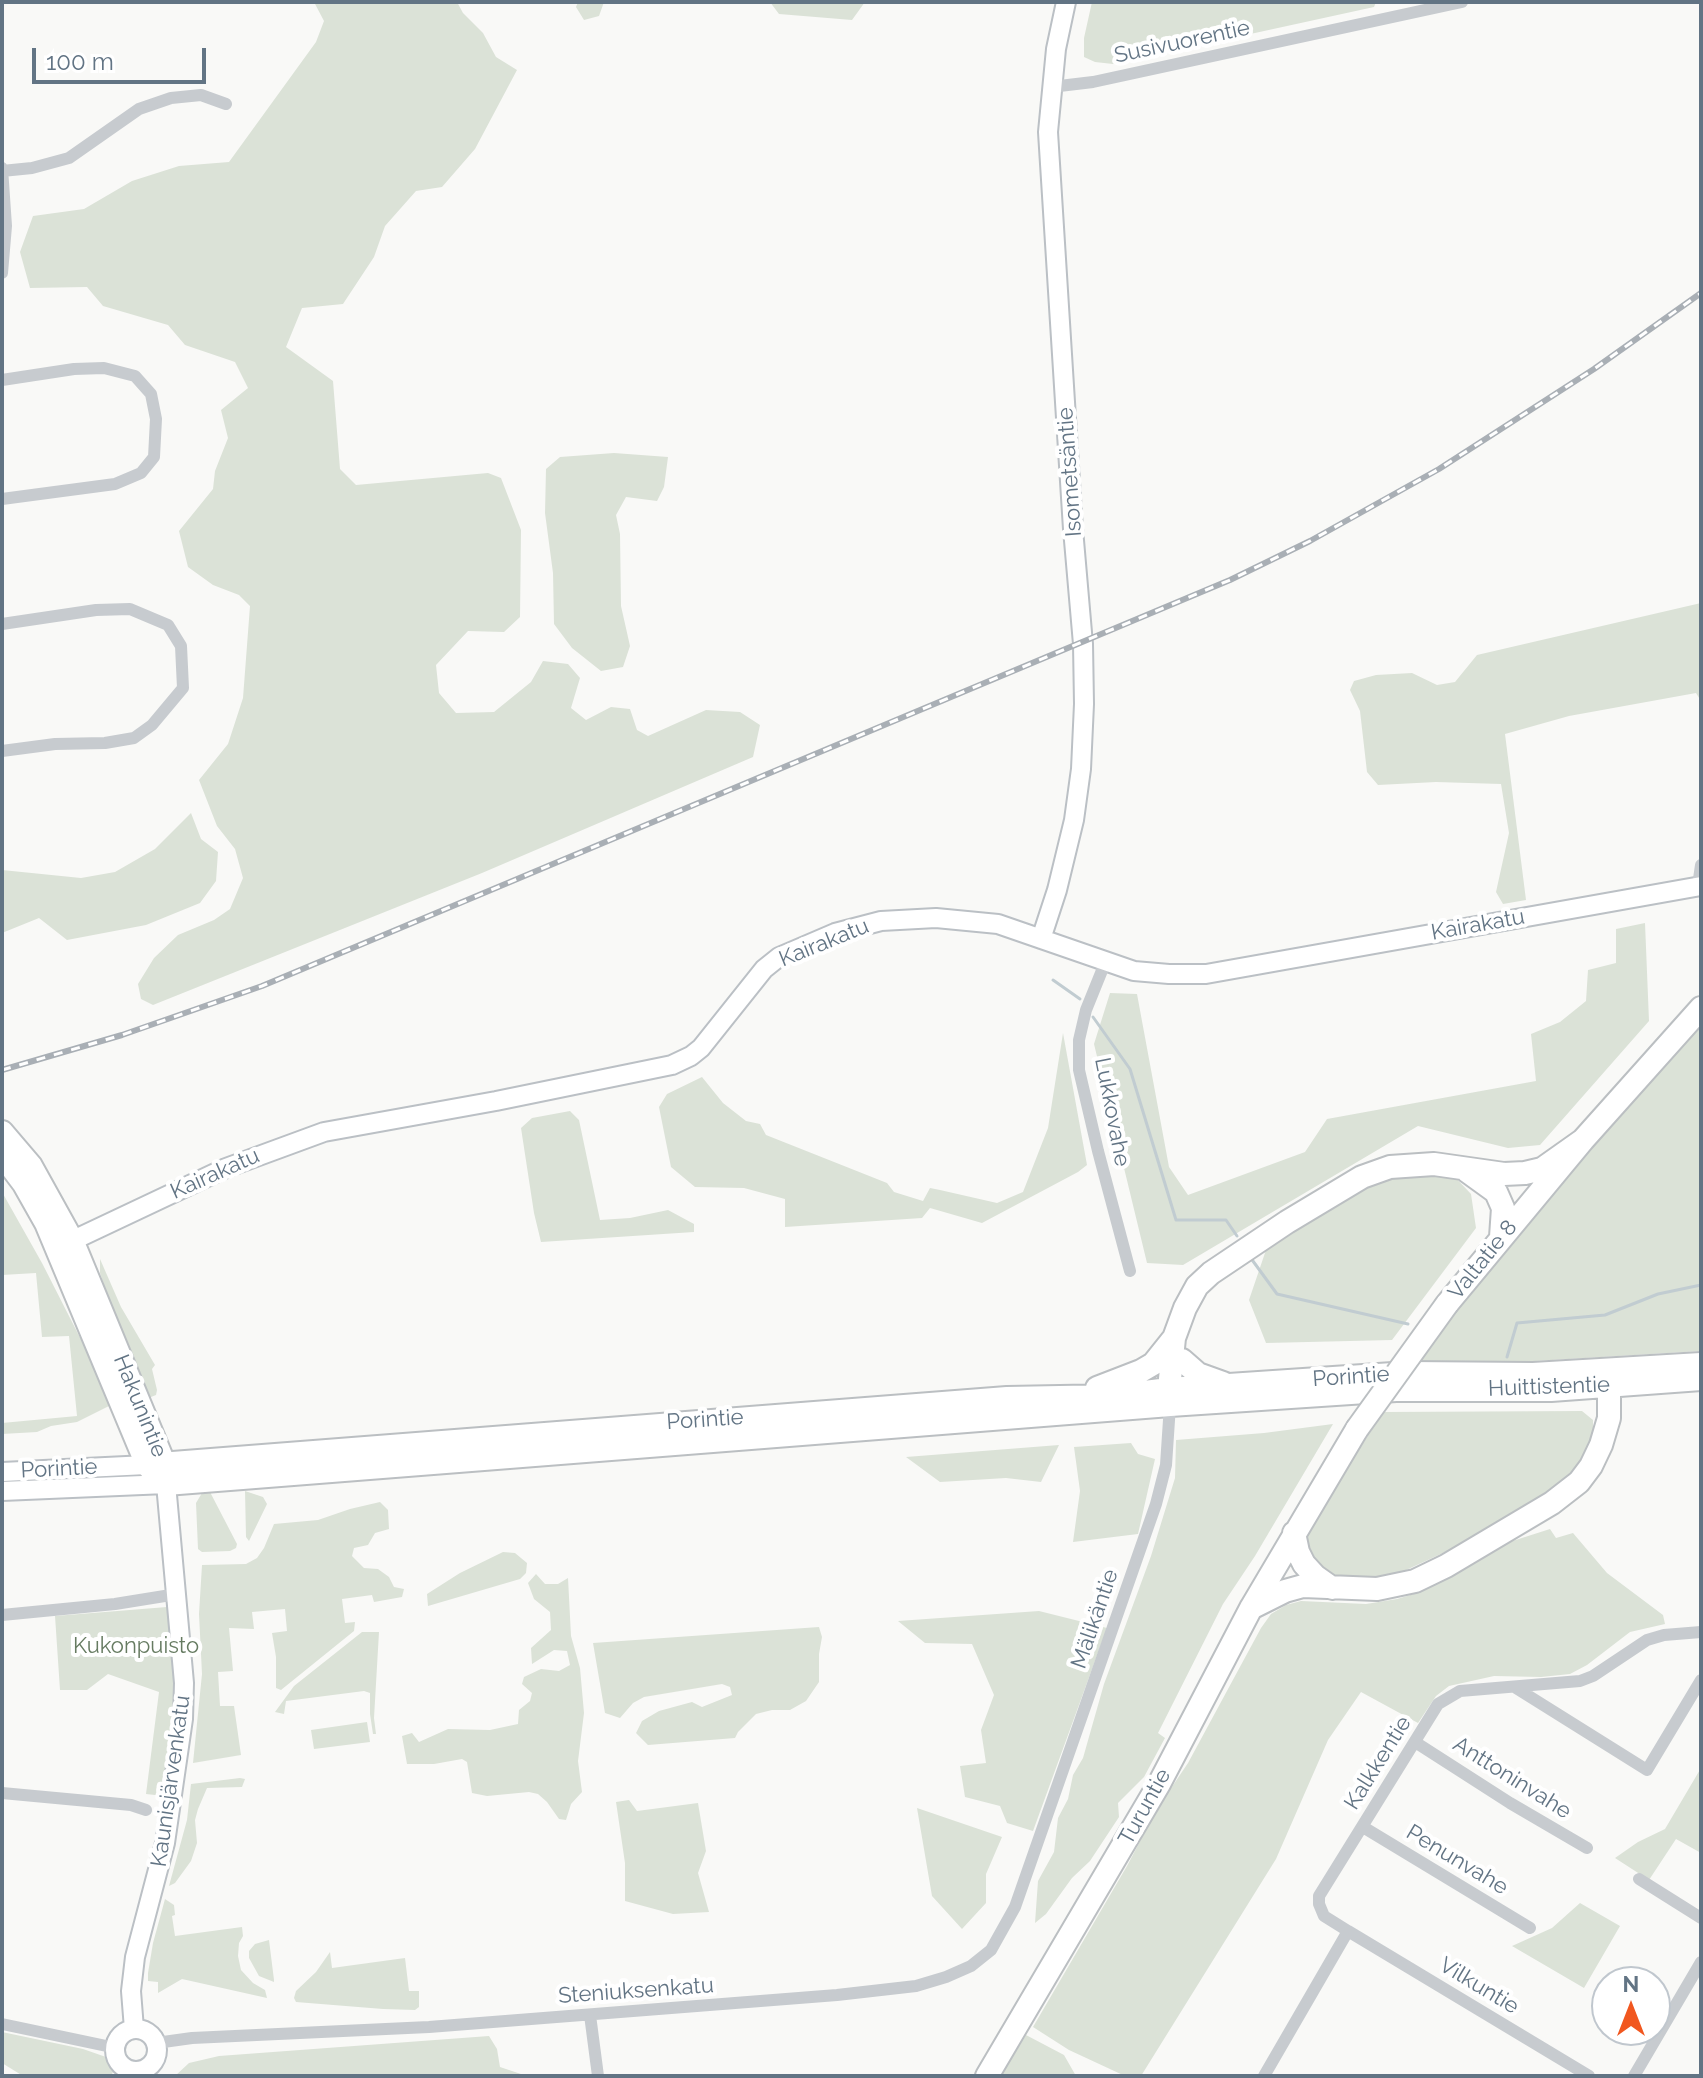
<!DOCTYPE html>
<meta charset="utf-8">
<style>
body{margin:0}
#map{position:relative;width:1703px;height:2078px;overflow:hidden;background:#f9f9f7;font-family:Raleway,sans-serif}
canvas{display:block}
.frame{position:absolute;inset:0;border:4px solid #627484;pointer-events:none}
.north{position:absolute;left:1591px;top:1966px;width:80px;height:80px;box-sizing:border-box;background:#fff;border:2px solid #c0c7ce;border-radius:50%;rotate:0deg;font-size:22px;font-weight:700;line-height:32px;text-align:center;color:#627484}
.north::after{content:'';display:block;margin:auto;width:28px;height:36px;background:#f1571f;clip-path:polygon(50% 0,100% 100%,50% 72%,0 100%)}
.scale{position:absolute;left:32px;top:48px;width:174px;height:36px;box-sizing:border-box;border:4px solid #627484;border-top:0;padding-left:10px;font-size:24px;line-height:28px;white-space:nowrap;color:#627484;-webkit-text-stroke:6px #fff;paint-order:stroke}
</style>
<div id="map">
<canvas width="1703" height="2078"></canvas>
<div class="frame"></div>
<div class="north">N</div>
<div class="scale">100 m</div>
</div>
<script>
const context = document.querySelector('canvas').getContext('2d');
context.lineJoin = 'round';
function fillPath(path, color) {
  context.fillStyle = color;
  context.fill(path, 'evenodd');
}
function shape(rows) {
  const path = new Path2D();
  for (const r of rows) {
    if (r.length === 3) {
      path.moveTo(r[0] + r[2], r[1]);
      path.arc(r[0], r[1], r[2], 0, 2 * Math.PI);
      continue;
    }
    path.moveTo(r[0], r[1]);
    for (let i = 2; i < r.length; i += 2) path.lineTo(r[i], r[i + 1]);
  }
  return path;
}
function stroke(path, color, width, dash) {
  context.strokeStyle = color;
  context.lineWidth = width;
  context.lineCap = dash ? 'butt' : 'round';
  context.setLineDash(dash || []);
  context.stroke(path);
}
function write(font, color, halo, rows, align = 'center') {
  context.font = font + ' Raleway,sans-serif';
  context.lineWidth = 8;
  context.setLineDash([]);
  context.textBaseline = 'middle';
  context.strokeStyle = halo;
  context.fillStyle = color;
  for (const [text, x, y, turn = 0] of rows) {
    context.save();
    context.translate(x, y);
    context.rotate((+turn || 0) * Math.PI / 180);
    context.textAlign = isNaN(turn) ? turn : align;
    if (halo) context.strokeText(text, 0, 0);
    context.fillText(text, 0, 0);
    context.restore();
  }
}
const green = shape([
 [314,2,457,2,463,13,483,33,496,57,517,70,475,149,442,187,416,191,385,226,374,257,343,304,302,308,286,347,333,381,340,469,356,485,488,473,501,478,521,530,520,617,504,632,468,631,436,665,439,693,456,713,494,712,531,682,543,661,568,664,580,678,571,708,586,720,611,707,630,709,637,730,648,736,706,710,740,712,760,725,753,757,482,873,153,1005,141,999,138,984,154,958,178,935,214,920,230,909,243,878,235,849,217,826,199,780,228,744,243,698,250,606,239,595,213,585,188,567,179,531,213,489,215,471,228,438,221,410,248,388,235,362,185,345,168,325,103,306,87,287,30,288,20,252,33,216,84,209,132,181,179,166,229,162,316,42,324,21],
 [578,2,604,2,599,16,584,20,576,7],
 [770,2,865,2,852,20,779,14],
 [1092,2,1376,2,1374,7,1113,64,1095,62,1084,57,1084,38],
 [614,453,668,457,664,487,657,501,626,497,616,515,620,534,621,606,630,646,623,667,601,671,572,648,554,624,553,573,545,513,546,469,560,457],
 [1701,603,1701,701,1696,693,1569,716,1505,734,1526,900,1503,904,1496,892,1509,833,1501,784,1436,782,1378,785,1367,772,1360,711,1350,690,1354,681,1376,675,1412,673,1437,685,1455,682,1477,655],
 [191,813,201,839,218,852,216,881,200,903,146,925,67,940,39,918,2,933,2,870,81,878,115,872,155,849],
 [1645,923,1649,1021,1540,1145,1508,1148,1418,1126,1183,1265,1147,1263,1094,1044,1110,993,1137,994,1169,1167,1188,1195,1305,1152,1327,1119,1536,1081,1531,1034,1560,1022,1586,1001,1588,970,1616,963,1616,929],
 [1701,1022,1701,1351,1519,1362,1419,1361,1508,1242],
 [1063,1033,1087,1165,1078,1172,982,1223,930,1208,922,1218,785,1227,785,1199,744,1188,695,1187,671,1167,659,1107,667,1094,702,1077,723,1103,746,1121,760,1124,766,1135,887,1183,894,1192,923,1201,930,1188,940,1190,997,1203,1023,1192,1048,1128],
 [570,1111,579,1120,600,1220,630,1218,668,1210,694,1224,694,1232,541,1242,534,1213,521,1128,532,1118],
 [1408,1172,1452,1174,1471,1194,1476,1228,1392,1340,1266,1343,1249,1300,1267,1247,1382,1178],
 [2,1192,42,1263,98,1373,111,1405,77,1422,51,1426,37,1432,2,1434,2,1423,77,1416,69,1336,42,1337,36,1273,2,1275],
 [100,1259,121,1307,155,1365,152,1369,157,1390,156,1395,151,1397,144,1398,130,1364,100,1273],
 [1582,1411,1593,1420,1593,1436,1590,1448,1582,1463,1565,1482,1518,1514,1458,1546,1404,1571,1378,1578,1352,1579,1336,1576,1311,1561,1305,1547,1307,1531,1383,1412],
 [1333,1424,1255,1556,1223,1604,1158,1733,1165,1738,1144,1777,1118,1803,1119,1817,1090,1861,1072,1878,1046,1914,1035,1923,1038,1881,1054,1852,1058,1818,1068,1799,1073,1775,1083,1758,1104,1684,1151,1556,1175,1478,1176,1440,1264,1433],
 [1131,1443,1138,1454,1155,1459,1138,1534,1073,1542,1080,1491,1074,1447],
 [1059,1445,1041,1482,1006,1478,940,1482,906,1457],
 [245,1491,263,1497,267,1504,249,1541,246,1537],
 [210,1492,237,1544,236,1548,230,1551,202,1552,198,1549,196,1503,202,1493],
 [380,1502,388,1510,389,1529,375,1533,368,1545,354,1548,352,1556,364,1568,378,1569,389,1577,394,1587,404,1589,402,1597,374,1602,372,1595,342,1599,345,1623,355,1622,354,1631,281,1690,276,1688,276,1657,272,1633,287,1631,285,1609,252,1612,254,1629,229,1628,233,1671,218,1672,220,1706,234,1706,241,1755,193,1763,202,1674,199,1614,202,1565,246,1564,257,1558,264,1548,274,1524,318,1520,350,1509],
 [1550,1529,1556,1538,1573,1533,1607,1573,1663,1615,1665,1624,1630,1632,1587,1665,1570,1674,1541,1677,1494,1676,1449,1686,1436,1696,1418,1723,1361,1692,1328,1740,1276,1859,1141,2076,1125,2076,1069,2050,1033,2027,1127,1866,1157,1809,1188,1763,1261,1628,1271,1614,1286,1605,1301,1601,1366,1604,1397,1599,1417,1593,1456,1567,1500,1545],
 [503,1552,515,1553,527,1563,526,1573,520,1579,428,1606,427,1594,460,1573],
 [536,1574,545,1584,558,1584,568,1578,571,1636,580,1668,584,1713,578,1761,582,1792,571,1804,566,1820,559,1819,547,1802,538,1794,529,1792,487,1796,472,1793,467,1762,462,1759,434,1764,407,1764,402,1736,412,1733,419,1742,448,1729,490,1730,518,1724,519,1710,530,1701,532,1693,522,1684,524,1677,541,1669,559,1671,570,1665,567,1651,554,1650,532,1664,531,1648,551,1630,550,1612,534,1599,528,1583],
 [167,1607,172,1638,175,1695,164,1796,146,1794,159,1692,108,1674,87,1690,60,1690,55,1616],
 [1039,1611,1107,1628,1033,1831,1007,1823,1000,1806,965,1797,960,1766,986,1763,981,1730,994,1695,972,1644,925,1643,898,1621],
 [819,1627,822,1637,819,1654,819,1682,806,1701,790,1710,772,1710,756,1714,738,1732,735,1738,648,1745,636,1733,642,1721,659,1711,692,1702,702,1707,732,1695,730,1687,722,1684,644,1697,633,1703,620,1718,605,1713,593,1643],
 [362,1632,379,1632,374,1718,376,1734,373,1734,370,1714,370,1693,364,1691,286,1701,284,1714,275,1712,294,1686],
 [367,1722,370,1742,314,1749,311,1730],
 [1701,1768,1701,1853,1676,1839,1649,1880,1615,1858,1638,1842,1665,1829],
 [240,1778,245,1779,242,1787,207,1788,198,1809,195,1820,197,1843,191,1861,175,1883,169,1886,187,1820,191,1784],
 [629,1800,637,1811,698,1803,706,1851,698,1873,709,1912,673,1914,625,1901,625,1863,616,1802],
 [917,1808,1002,1837,986,1874,986,1903,962,1929,932,1896],
 [165,1899,174,1905,175,1915,172,1916,175,1936,242,1927,243,1936,239,1943,238,1956,241,1970,253,1983,265,1990,267,1998,182,1979,158,1993,158,1982,148,1981,148,1973,153,1943],
 [1580,1903,1620,1926,1584,1988,1512,1946,1552,1928],
 [269,1940,274,1980,274,1982,259,1976,249,1958,249,1951,255,1944],
 [330,1952,332,1968,405,1958,409,1991,419,1991,419,2007,415,2010,383,2009,296,2002,294,1998,296,1991,316,1972],
 [2,2032,83,2049,106,2057,113,2065,113,2072,111,2076,23,2076,2,2063],
 [1026,2035,1064,2055,1076,2076,1001,2076],
 [489,2036,497,2049,500,2067,527,2076,175,2076,189,2063,219,2056]
]);
const stream = shape([
 [1053,980,1080,999],
 [1093,1017,1130,1069,1176,1220,1226,1220,1237,1236],
 [1250,1257,1277,1294,1408,1324],
 [1507,1357,1517,1323,1605,1315,1658,1294,1701,1285]
]);
const minor = shape([
 [1051,87,1093,82,1462,2],
 [2,168,6,226,2,273],
 [2,171,32,168,69,158,139,109,171,98,201,95,226,104],
 [2,380,74,369,104,368,135,376,151,394,156,419,154,457,141,473,115,484,2,499],
 [2,624,96,610,130,609,168,625,181,646,183,688,152,725,134,738,105,743,55,744,2,751],
 [1698,886,1701,865],
 [1105,963,1086,1010,1079,1040,1079,1070,1098,1151,1130,1271],
 [2,1615,115,1604,177,1594],
 [1516,1688,1647,1770,1701,1680],
 [1415,1742,1510,1803,1587,1848],
 [2,1793,131,1805,146,1810],
 [1363,1827,1530,1928],
 [1639,1879,1701,1918],
 [1348,1931,1589,2076],
 [590,2015,598,2076],
 [2,2024,116,2048],
 [156,2043,192,2038,429,2027,837,1995,916,1986,946,1977,971,1966,991,1950,1015,1907,1156,1504,1166,1465,1170,1405],
 [1264,2076,1348,1931,1324,1916,1319,1904,1319,1896,1438,1704,1460,1691,1580,1681,1593,1676,1647,1640,1664,1635,1701,1632],
 [1634,2076,1701,1962]
]);
const secondary = shape([
 [1041,939,1057,890,1074,820,1081,769,1084,704,1083,644,1073,529,1048,132,1056,49,1066,2],
 [63,1245,226,1168,324,1132,496,1101,672,1065,691,1056,701,1048,764,969,779,957,835,933,881,921,936,918,998,924,1134,971,1169,974,1206,974,1701,886],
 [2,1472,147,1465],
 [2,1491,166,1484,184,1683,183,1719,165,1843,135,1957,131,1991,134,2029],
 [136,2050,21]
]);
const trunk = shape([
 [2,1132,31,1166,72,1240,164,1463,165,1474],
 [2,1155,24,1184,46,1223,147,1465,156,1475],
 [1467,1171,1496,1192,1503,1208,1501,1237],
 [1447,1304,1583,1140,1701,1008],
 [1182,1360,1198,1374,1223,1383],
 [1097,1388,1141,1371,1153,1364,1173,1339],
 [1170,1404,1169,1389,1174,1338,1185,1308,1197,1286,1211,1273,1287,1222,1362,1177,1390,1167,1434,1164,1504,1174,1525,1173,1542,1169,1583,1140],
 [147,1465,1007,1398,1113,1396,1169,1389,1408,1373,1533,1374,1701,1364],
 [166,1484,1170,1405,1396,1390,1551,1390,1701,1379],
 [1294,1533,1298,1552,1304,1564,1315,1576,1332,1588],
 [1251,1608,1285,1591,1303,1586,1377,1589,1415,1581,1446,1566,1552,1503,1579,1482,1591,1466,1601,1445,1609,1418,1609,1371],
 [987,2076,1159,1784,1251,1608,1357,1429]
]);
const rail = shape([
 [2,1070,122,1035,262,986,1230,580,1310,541,1439,469,1594,369,1701,293]
]);
const trunkBridge = shape([
 [1357,1429,1447,1304]
]);
const streetNames = [
 ["Susivuorentie",1182,42,-12],
 ["Isometsäntie",1070,472,-94],
 ["Kairakatu",1478,925,-10],
 ["Kairakatu",824,943,-22],
 ["Lukkovahe",1112,1112,79],
 ["Kairakatu",215,1174,-24],
 ["Valtatie 8",1483,1260,-51],
 ["Porintie",1351,1377,-4],
 ["Huittistentie",1549,1387,-2],
 ["Hakunintie",140,1406,68],
 ["Porintie",705,1420,-4],
 ["Porintie",59,1469,-3],
 ["Mälikäntie",1095,1619,-71],
 ["Kalkkentie",1378,1763,-58],
 ["Anttoninvahe",1512,1778,32],
 ["Kaunisjärvenkatu",171,1781,-82],
 ["Turuntie",1145,1807,-61],
 ["Penunvahe",1457,1860,31],
 ["Vilkuntie",1479,1986,31],
 ["Steniuksenkatu",636,1991,-4]
];
const parkNames = [
 ["Kukonpuisto",136,1646]
];
fillPath(green, '#dbe2d7');
stroke(stream, '#c1ccd1', 3);
stroke(secondary, '#bbc0c5', 22);
stroke(trunk, '#bbbfc2', 26);
stroke(minor, '#c7cbcf', 12);
stroke(secondary, '#fff', 18);
stroke(trunk, '#fff', 22);
stroke(rail, '#a9afb5', 6);
stroke(rail, '#fff', 3, [9]);
stroke(trunkBridge, '#bbbfc2', 26, []);
stroke(trunkBridge, '#fff', 22);
write('22px', '#627484', '#fff', streetNames);
write('22px', '#667b61', '#fff', parkNames);
</script>
